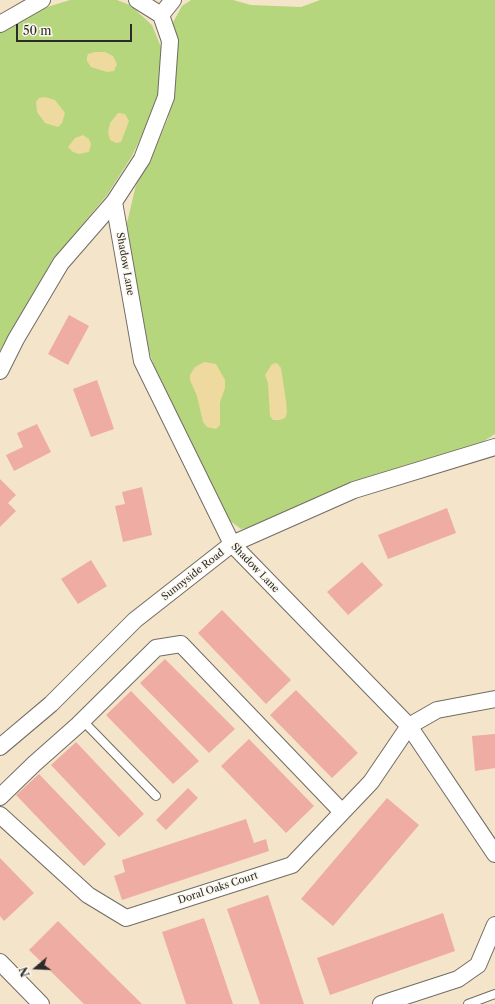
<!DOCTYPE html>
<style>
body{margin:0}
#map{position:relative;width:495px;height:1004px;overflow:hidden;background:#f4e4ca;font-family:"Libre Caslon Text",serif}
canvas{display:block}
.north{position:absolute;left:16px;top:948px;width:40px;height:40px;-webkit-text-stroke:3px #fbf7ec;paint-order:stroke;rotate:251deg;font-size:11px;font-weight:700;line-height:16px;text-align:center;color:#2b2b2b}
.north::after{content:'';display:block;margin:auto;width:14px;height:18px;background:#2b2b2b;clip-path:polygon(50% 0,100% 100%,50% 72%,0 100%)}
.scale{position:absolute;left:16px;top:24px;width:116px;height:18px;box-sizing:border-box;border:2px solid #2b2b2b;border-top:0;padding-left:5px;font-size:12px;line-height:14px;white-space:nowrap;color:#2b2b2b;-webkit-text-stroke:3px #fbf7ec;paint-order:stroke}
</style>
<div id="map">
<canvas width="495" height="1004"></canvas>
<div class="north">N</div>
<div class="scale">50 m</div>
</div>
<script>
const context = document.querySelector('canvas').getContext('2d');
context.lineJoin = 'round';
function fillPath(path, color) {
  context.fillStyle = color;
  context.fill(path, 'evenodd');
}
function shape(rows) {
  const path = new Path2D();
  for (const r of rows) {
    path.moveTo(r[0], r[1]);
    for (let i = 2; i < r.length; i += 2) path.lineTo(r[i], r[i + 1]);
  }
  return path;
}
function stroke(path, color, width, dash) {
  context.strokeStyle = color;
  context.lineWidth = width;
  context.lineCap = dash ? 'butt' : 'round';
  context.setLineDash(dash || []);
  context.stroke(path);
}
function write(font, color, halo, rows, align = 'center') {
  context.font = font + ' "Libre Caslon Text",serif';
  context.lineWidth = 3;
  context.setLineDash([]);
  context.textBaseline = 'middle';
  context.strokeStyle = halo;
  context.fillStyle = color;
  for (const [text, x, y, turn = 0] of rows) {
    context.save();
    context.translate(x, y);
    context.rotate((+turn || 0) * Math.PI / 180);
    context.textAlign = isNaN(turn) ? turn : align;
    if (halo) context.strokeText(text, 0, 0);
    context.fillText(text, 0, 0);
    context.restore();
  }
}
const green = shape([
 [70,0,117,0,130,5,152,25,165,57,159,100,132,156,107,195,52,261,0,351,0,32,44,8],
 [191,0,233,0,251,5,301,7,320,0,495,0,495,434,481,443,407,465,330,491,256,526,241,529,229,520,157,375,143,333,126,227,136,185,152,156,168,118,174,67,171,26,182,6]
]);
const sand = shape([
 [95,52,105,52,113,56,117,64,114,71,107,72,91,67,87,61,87,57,88,54],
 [45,97,55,100,65,113,62,123,58,127,45,123,37,112,36,102,39,98],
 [118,113,125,114,129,121,121,142,116,143,110,140,108,132,110,123],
 [83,135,89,139,91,144,89,152,79,154,73,152,68,147,75,138],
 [204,362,216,364,225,380,225,388,220,402,220,425,216,429,207,427,203,422,197,396,190,380,190,375,195,367],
 [277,363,281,368,286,401,287,413,285,418,280,420,273,420,270,416,268,383,265,375,272,364]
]);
const building = shape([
 [69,315,89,326,68,365,48,354],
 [97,380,114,429,91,437,73,389],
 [37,424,51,452,14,471,6,455,23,447,17,433],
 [0,479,16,495,8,503,16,511,0,527],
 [142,487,152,535,123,542,115,506,125,504,122,492],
 [447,508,456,533,388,559,378,535],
 [91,560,107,586,78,604,61,579],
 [362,562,383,585,348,615,327,592],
 [222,610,291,680,266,704,198,633],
 [165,659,235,729,209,753,140,683],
 [296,690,358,753,332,778,270,715],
 [131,691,199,761,173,784,106,715],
 [495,734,495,768,475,771,472,736],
 [249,739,314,806,286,833,221,766],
 [76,742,144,814,119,837,51,765],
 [39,774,106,844,84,866,16,795],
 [188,788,198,798,166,830,156,820],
 [387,798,419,825,333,926,301,899],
 [246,819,254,843,266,839,269,851,122,900,114,876,125,872,122,860],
 [0,858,34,893,4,921,0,916],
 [268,895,304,1004,260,1004,227,909],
 [443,913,455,951,330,995,317,958],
 [204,918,233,1004,186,1004,162,932],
 [58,921,142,1004,84,1004,29,950]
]);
const service = shape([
 [83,721,156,796],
 [468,1004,495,994]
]);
const minor = shape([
 [137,0,161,15,173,0],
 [0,24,42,0],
 [114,202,142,361,232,544,409,726,495,854],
 [0,371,16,339,61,263,114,202,142,159,166,97,170,41,161,15],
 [0,747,51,704,135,620,232,544,354,490,495,447],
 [0,797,34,764,78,725,156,648,181,644,342,812],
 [0,815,88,895,126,918,292,865,371,782,409,726,437,710,495,699],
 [0,962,41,1004],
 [381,1004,458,979,478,965,495,925]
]);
const streetNames = [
 ["Shadow Lane",125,264,80],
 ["Shadow Lane",255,568,46],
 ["Sunnyside Road",193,575,-38],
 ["Doral Oaks Court",218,888,-18]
];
fillPath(green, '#b6d67d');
fillPath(sand, '#eeda9e');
fillPath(building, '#efaca2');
stroke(service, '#716c63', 10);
stroke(minor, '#716c63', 18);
stroke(service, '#fff', 8);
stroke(minor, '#fff', 16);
write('10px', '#2b2b2b', '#fbf7ec', streetNames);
</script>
